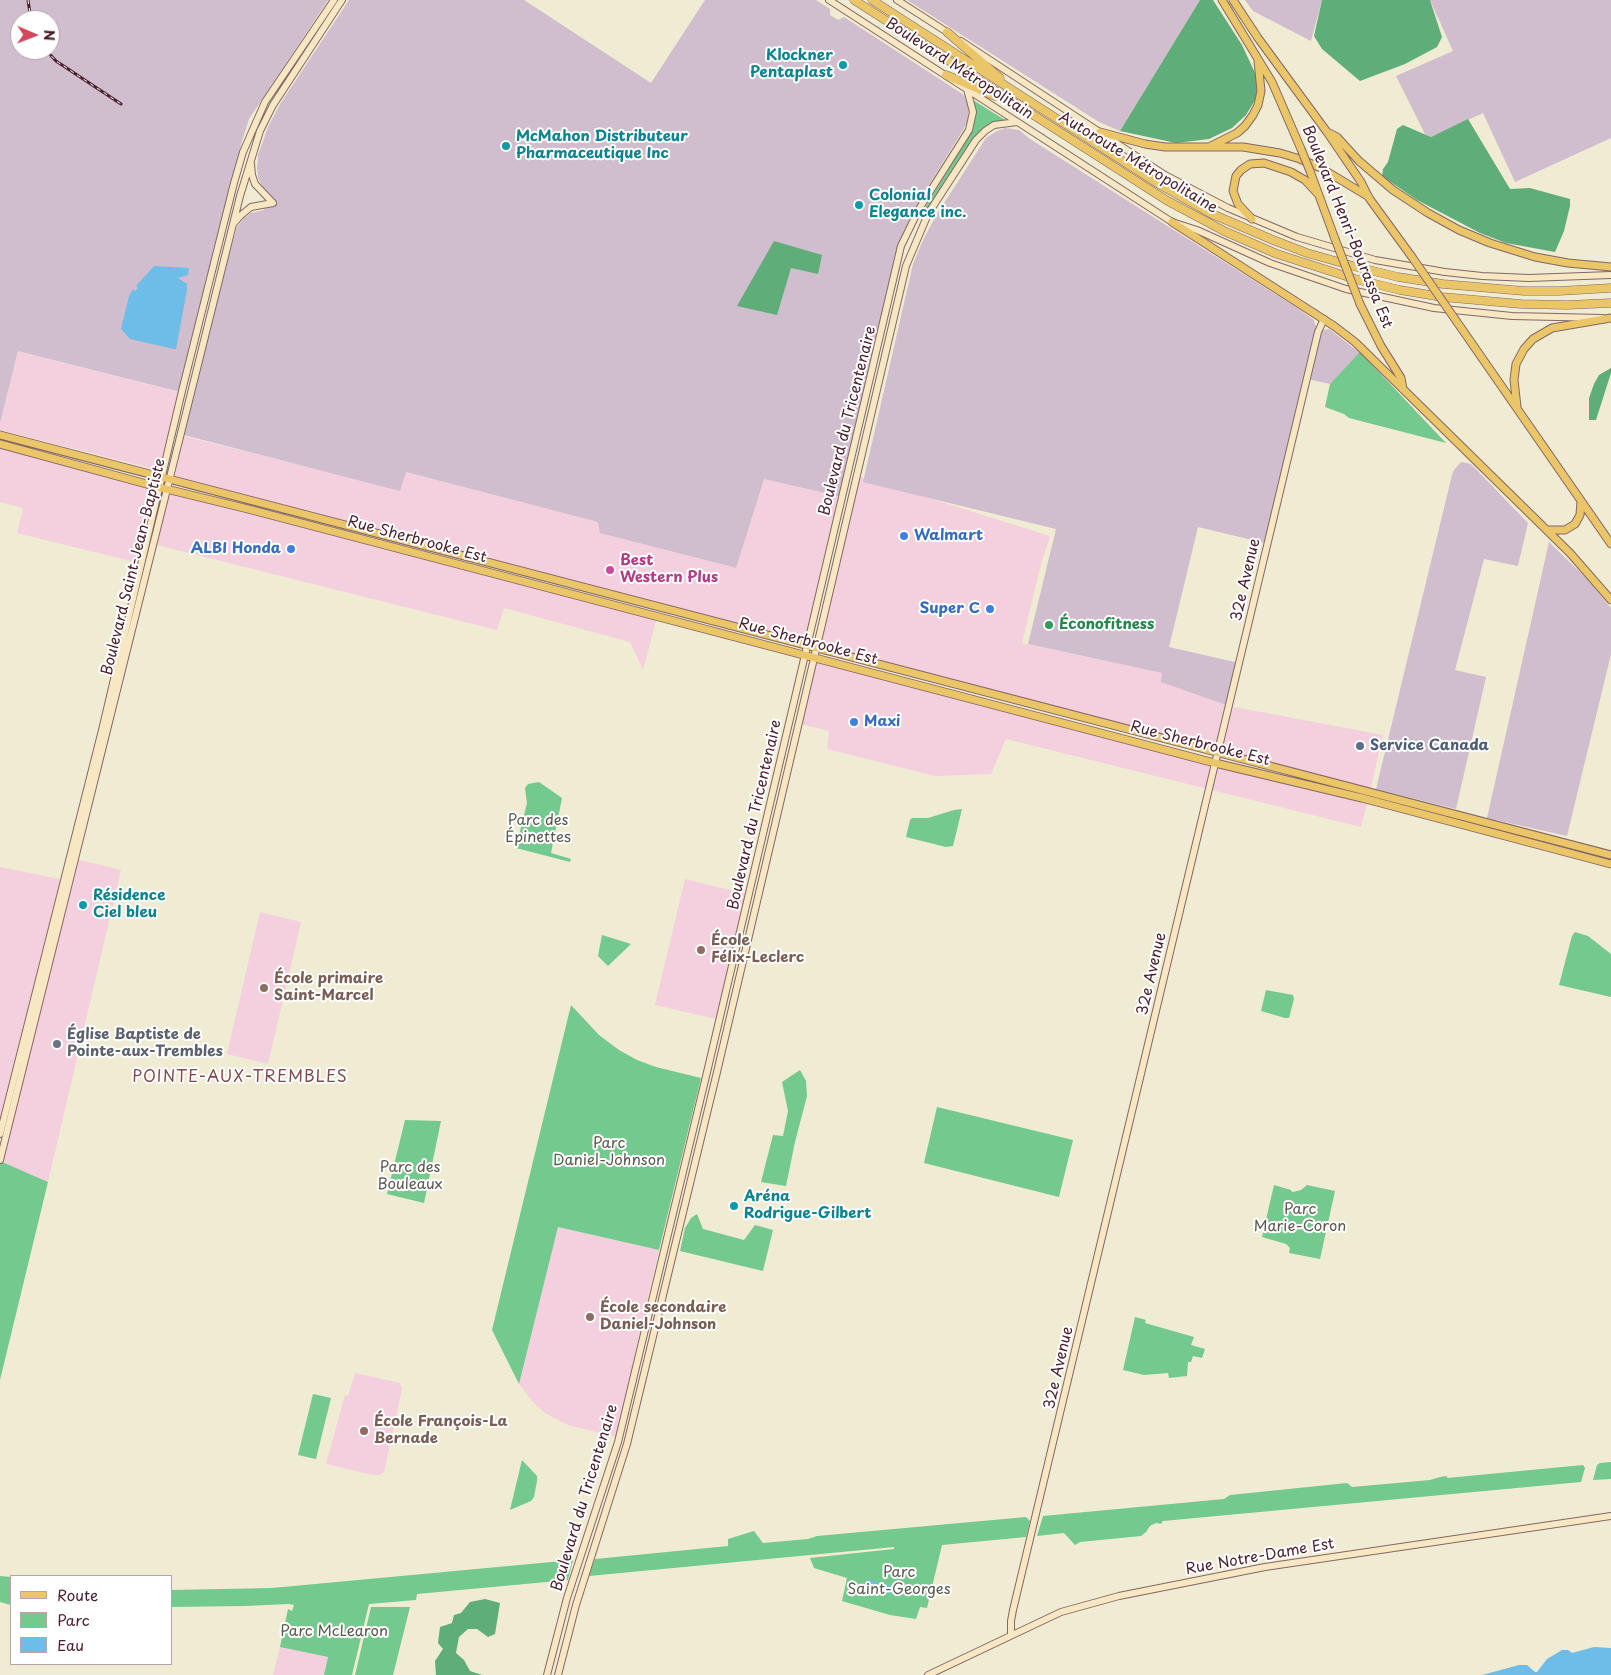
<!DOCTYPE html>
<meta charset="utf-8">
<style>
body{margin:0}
#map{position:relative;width:1611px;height:1675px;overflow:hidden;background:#f0ebd3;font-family:"Playpen Sans",sans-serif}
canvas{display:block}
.legend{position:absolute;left:10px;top:1575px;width:162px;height:90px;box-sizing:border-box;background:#fff;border:1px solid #b7a5aa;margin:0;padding:6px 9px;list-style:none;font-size:15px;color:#4a1f2b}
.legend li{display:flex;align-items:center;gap:10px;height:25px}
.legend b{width:25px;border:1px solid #b7a5aa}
.north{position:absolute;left:10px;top:10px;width:50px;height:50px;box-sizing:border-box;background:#fff;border:1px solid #b7a5aa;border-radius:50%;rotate:91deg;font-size:14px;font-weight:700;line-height:20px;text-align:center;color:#4a1f2b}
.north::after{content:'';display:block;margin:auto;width:18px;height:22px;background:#d1495b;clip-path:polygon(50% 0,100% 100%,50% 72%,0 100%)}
</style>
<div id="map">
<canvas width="1611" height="1675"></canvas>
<ul class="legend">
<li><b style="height:6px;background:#ebc669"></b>Route</li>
<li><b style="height:14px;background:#74c98e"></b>Parc</li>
<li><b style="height:14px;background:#6dbde8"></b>Eau</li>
</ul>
<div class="north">N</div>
</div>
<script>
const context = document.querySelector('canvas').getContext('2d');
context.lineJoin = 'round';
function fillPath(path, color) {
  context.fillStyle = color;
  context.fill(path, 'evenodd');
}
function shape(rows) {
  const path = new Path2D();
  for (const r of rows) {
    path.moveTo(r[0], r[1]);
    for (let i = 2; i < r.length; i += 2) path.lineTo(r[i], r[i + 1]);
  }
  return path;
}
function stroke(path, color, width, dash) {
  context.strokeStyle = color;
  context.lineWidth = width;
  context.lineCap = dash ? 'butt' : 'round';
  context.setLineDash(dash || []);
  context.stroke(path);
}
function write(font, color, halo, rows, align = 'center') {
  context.font = font + ' "Playpen Sans",sans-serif';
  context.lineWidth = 4;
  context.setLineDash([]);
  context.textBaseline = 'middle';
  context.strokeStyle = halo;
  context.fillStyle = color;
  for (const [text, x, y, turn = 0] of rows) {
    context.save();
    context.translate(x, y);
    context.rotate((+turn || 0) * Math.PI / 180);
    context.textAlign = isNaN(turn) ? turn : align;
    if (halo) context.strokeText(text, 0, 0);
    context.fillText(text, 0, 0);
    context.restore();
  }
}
const built = shape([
 [18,351,182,393,162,471,0,430,0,423],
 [184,436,396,489,402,471,598,522,601,533,735,568,764,479,842,497,807,645,174,480],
 [0,445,657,617,643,670,630,642,504,608,497,630,153,544,147,565,17,533,23,508,0,502],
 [858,476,1050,536,1041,564,1022,643,1163,673,1162,682,1229,706,1383,735,1370,791,816,647],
 [813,658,1368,800,1361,827,1006,739,991,774,935,776,827,749,829,731,798,723],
 [76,859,121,870,48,1182,0,1161],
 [0,867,64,880,0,1123],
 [685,879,746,894,716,1019,655,1005],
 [260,912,301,922,268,1064,227,1054],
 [558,1227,659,1250,616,1437,568,1425,556,1419,545,1413,533,1402,519,1384],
 [355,1373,400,1383,402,1389,384,1472,379,1475,373,1475,326,1464,345,1395,348,1396],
 [280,1647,328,1657,324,1675,273,1675]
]);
const industrial = shape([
 [0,0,328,0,249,119,242,141,180,392,18,351,0,423],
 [20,20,50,20,50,50,20,50],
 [349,0,524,0,651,83,705,0,816,0,830,9,830,15,838,20,844,17,964,95,969,108,968,122,912,212,901,246,842,497,764,479,736,568,600,533,598,522,406,472,400,491,184,435,220,287,237,227,244,218,251,213,264,210,270,194,262,186,258,178,257,168,258,155,268,127,280,104],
 [907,0,1200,0,1120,131,1099,122],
 [1245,0,1322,0,1311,41,1253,11],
 [1430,0,1611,0,1611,138,1515,182,1483,113,1431,137,1425,134,1396,76,1453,51],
 [1005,128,1019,130,1030,139,1297,308,1314,320,1315,325,1324,330,1329,329,1360,353,1330,384,1303,378,1265,543,1198,527,1169,647,1239,663,1229,706,1161,682,1162,673,1028,644,1056,529,863,482,913,264,924,238,937,214,986,138,995,132],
 [1461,462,1471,464,1528,523,1518,566,1484,559,1455,670,1486,677,1456,809,1376,789,1452,475,1454,470],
 [1549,542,1587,579,1611,608,1611,654,1567,836,1487,818]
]);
const green = shape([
 [973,100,1005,120,991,123,975,136,927,209,925,209,925,208,971,133,976,115],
 [1360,352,1446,443,1349,418,1344,414,1325,407,1330,384],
 [539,782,562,798,551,853,571,859,570,862,516,848,527,803,525,788,528,784],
 [962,809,953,846,946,847,906,837,910,820,912,818,928,818,954,810],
 [1575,932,1588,936,1611,954,1611,997,1559,985,1572,936],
 [602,935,631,944,608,966,598,956],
 [1266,990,1293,995,1294,999,1289,1018,1285,1018,1261,1011],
 [571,1005,599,1035,619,1050,637,1060,656,1067,701,1078,659,1250,558,1227,519,1384,492,1330],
 [800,1070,806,1081,807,1096,795,1142,786,1186,761,1182,773,1135,783,1136,788,1111,782,1082],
 [937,1107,1073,1140,1059,1197,924,1163],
 [405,1120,441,1121,424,1203,387,1194],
 [0,1161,48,1182,0,1380],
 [1274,1185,1291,1190,1291,1191,1293,1192,1301,1190,1307,1185,1335,1191,1320,1259,1289,1253,1290,1248,1286,1244,1262,1237],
 [697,1214,703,1229,744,1240,755,1225,773,1230,763,1271,680,1251,685,1228,691,1218],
 [1135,1317,1146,1320,1145,1323,1194,1337,1191,1345,1205,1349,1202,1358,1193,1356,1191,1362,1188,1362,1187,1376,1169,1378,1168,1373,1144,1375,1123,1370],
 [313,1394,331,1398,316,1459,298,1455],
 [522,1460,537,1476,537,1481,534,1497,531,1501,510,1510],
 [1611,1462,1611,1479,1593,1480,1597,1465,1600,1463],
 [1583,1465,1585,1468,1581,1482,1163,1521,1161,1524,1156,1523,1150,1526,1146,1532,1141,1536,1080,1542,1075,1545,1064,1533,1037,1536,1043,1516,1224,1499,1230,1495,1347,1483,1352,1487,1430,1480,1440,1477,1447,1476,1447,1478],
 [1026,1517,1030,1521,1026,1537,942,1545,927,1608,920,1607,916,1619,890,1615,842,1601,847,1578,814,1568,810,1558,894,1549,894,1547,589,1576,595,1559,728,1546,728,1539,754,1531,763,1543,808,1539,817,1536],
 [573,1560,568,1580,417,1594,416,1600,369,1604,352,1675,324,1675,328,1657,280,1647,288,1609,292,1611,294,1605,289,1604,245,1606,171,1607,171,1590,272,1588],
 [0,1576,11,1577,11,1605,0,1602],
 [371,1607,410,1607,393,1675,355,1675]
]);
const forest = shape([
 [1200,0,1213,0,1242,45,1256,75,1257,97,1246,115,1232,128,1209,139,1176,143,1120,131],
 [1322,0,1430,0,1442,37,1437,47,1405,64,1360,81,1322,49,1314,36],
 [1468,119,1510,189,1530,188,1570,199,1570,206,1564,231,1555,252,1506,243,1480,233,1417,200,1382,176,1383,169,1388,162,1397,129,1403,125,1431,137],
 [774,241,822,255,818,274,791,268,777,315,737,306],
 [1611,368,1611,373,1596,420,1589,420,1589,398,1594,384,1599,375],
 [485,1599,500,1603,495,1634,488,1637,477,1629,468,1629,459,1637,456,1653,464,1660,470,1671,482,1675,436,1675,435,1661,443,1649,438,1643,440,1627,452,1623,454,1615,461,1613,470,1602]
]);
const water = shape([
 [154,266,189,268,188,275,178,278,187,284,187,290,176,349,174,349,130,339,121,329,129,296,133,289,135,291,138,288,136,286],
 [868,1580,899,1588,897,1595,866,1588],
 [1594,1647,1611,1648,1611,1675,1482,1675,1519,1665,1527,1665,1535,1672,1537,1672,1547,1659,1562,1650,1568,1650,1572,1653]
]);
const secondary = shape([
 [829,0,1172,222,1197,230,1270,263,1346,289,1434,308,1512,316,1602,318],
 [897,0,950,34],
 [961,41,1165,175,1228,208,1297,237,1375,260,1445,272,1482,276,1529,278,1611,275],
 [251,164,252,175,255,184,273,203],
 [234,223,240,216,251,207,273,203],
 [0,1134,102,730,182,391,234,183,243,152,265,102,334,0],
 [0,1160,240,196,260,131,273,105,342,0],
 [1011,1635,1011,1621,1013,1610,1318,332,1324,319],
 [547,1675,567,1598,618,1442,708,1068,901,246,919,209,969,130,973,112,967,89],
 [558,1675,576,1605,627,1444,717,1072,906,266,928,214,976,140,985,131,994,125,1017,122],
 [928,1675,1061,1612,1119,1596,1265,1567,1611,1516]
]);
const primary = shape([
 [1222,0,1272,82,1301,149],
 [1233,0,1258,38,1327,132,1361,182,1369,198,1412,257],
 [1100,132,1145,144,1165,147,1243,147,1280,153,1300,159,1321,168,1369,197],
 [1327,132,1337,137,1359,161,1393,190,1428,213,1459,230,1490,243,1535,257,1568,263,1611,267],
 [1211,146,1237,133,1245,126,1253,115,1258,105,1261,91,1258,61],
 [1310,171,1335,239],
 [1252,219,1238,204,1233,191,1236,176,1241,170,1250,164,1264,163,1291,172,1305,180,1318,194],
 [1172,222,1334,326,1355,342,1570,553,1611,600],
 [1360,304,1381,346,1401,378,1403,389],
 [1457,322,1611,544],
 [1517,407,1514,380,1516,364,1524,349,1533,339,1552,328,1611,318],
 [0,435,1611,855],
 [0,444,154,486,248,509,1211,762,1362,798,1611,864],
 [1547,530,1565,530,1575,524,1580,515,1581,501]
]);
const highway = shape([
 [854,0,1166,200,1224,231,1277,254,1355,279,1400,290,1442,297,1521,304,1567,305,1611,303],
 [872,0,1157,183,1212,214,1273,240,1307,253,1353,266,1398,277,1443,284,1524,291,1559,291,1611,288],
 [947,32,1000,78],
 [946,75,995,96]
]);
const rail = shape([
 [28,0,31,20],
 [46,50,56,61,121,104]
]);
const primaryBridge = shape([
 [1301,149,1310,171],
 [1335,239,1360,304],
 [1412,257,1457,322]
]);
const markers = [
 [843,65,5,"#0f9aa8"],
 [506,146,5,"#0f9aa8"],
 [859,205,5,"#0f9aa8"],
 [904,536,5,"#3f7fe0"],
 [291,549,5,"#3f7fe0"],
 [610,570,5,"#d1479c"],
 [990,609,5,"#3f7fe0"],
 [1049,625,5,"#2e9e5b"],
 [854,722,5,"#3f7fe0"],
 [1360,746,5,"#5c6f8a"],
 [83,905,5,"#0f9aa8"],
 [701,950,5,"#8d6e63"],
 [264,988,5,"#8d6e63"],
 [57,1044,5,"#6b7280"],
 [734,1206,5,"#0f9aa8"],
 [590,1317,5,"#8d6e63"],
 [364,1431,5,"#8d6e63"]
];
const cultureNames = [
 ["Klockner",833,56,"right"],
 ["Pentaplast",833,73,"right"],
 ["McMahon Distributeur",516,137],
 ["Pharmaceutique Inc",516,154],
 ["Colonial",869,196],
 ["Elegance inc.",869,213],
 ["Résidence",93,896],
 ["Ciel bleu",93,913],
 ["Aréna",744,1197],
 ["Rodrigue-Gilbert",744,1214]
];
const streetNames = [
 ["Boulevard Métropolitain",959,69,33],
 ["Autoroute Métropolitaine",1138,163,31],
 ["Boulevard Henri-Bourassa Est",1347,227,68],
 ["Boulevard du Tricentenaire",848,421,-76],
 ["Rue Sherbrooke Est",417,540,15],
 ["Boulevard Saint-Jean-Baptiste",134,567,-76],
 ["32e Avenue",1246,580,-77],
 ["Rue Sherbrooke Est",808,642,15],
 ["Rue Sherbrooke Est",1200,744,14],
 ["Boulevard du Tricentenaire",755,815,-77],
 ["32e Avenue",1152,974,-77],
 ["32e Avenue",1059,1368,-77],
 ["Boulevard du Tricentenaire",585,1498,-73],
 ["Rue Notre-Dame Est",1260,1557,-10]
];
const shopNames = [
 ["Walmart",914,536],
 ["ALBI Honda",281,549,"right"],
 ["Super C",980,609,"right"],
 ["Maxi",864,722]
];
const hotelNames = [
 ["Best",620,561],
 ["Western Plus",620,578]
];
const leisureNames = [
 ["Éconofitness",1059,625]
];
const serviceNames = [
 ["Service Canada",1370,746]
];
const parkNames = [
 ["Parc des",538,821],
 ["Épinettes",538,838],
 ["Parc",609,1144],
 ["Daniel-Johnson",609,1161],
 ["Parc des",410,1168],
 ["Bouleaux",410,1185],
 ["Parc",1300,1210],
 ["Marie-Coron",1300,1227],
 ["Parc",899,1573],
 ["Saint-Georges",899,1590],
 ["Parc McLearon",334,1632]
];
const educationNames = [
 ["École",711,941],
 ["Félix-Leclerc",711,958],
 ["École primaire",274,979],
 ["Saint-Marcel",274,996],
 ["École secondaire",600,1308],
 ["Daniel-Johnson",600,1325],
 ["École François-La",374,1422],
 ["Bernade",374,1439]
];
const worshipNames = [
 ["Église Baptiste de",67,1035],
 ["Pointe-aux-Trembles",67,1052]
];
const neighbourhoodNames = [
 ["POINTE-AUX-TREMBLES",240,1078]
];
fillPath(built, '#f4cfdd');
fillPath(industrial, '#d0bdcd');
fillPath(green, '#74c98e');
fillPath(forest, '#5fad79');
fillPath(water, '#6dbde8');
stroke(secondary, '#846666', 8);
stroke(primary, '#846666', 9);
stroke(highway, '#846666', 9);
stroke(secondary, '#f7e8c3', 6);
stroke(primary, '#ebc669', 7);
stroke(highway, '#ebc669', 8);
stroke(rail, '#4a1f2b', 3);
stroke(rail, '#fff', 1, [4]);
stroke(primaryBridge, '#846666', 9, []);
stroke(primaryBridge, '#ebc669', 7);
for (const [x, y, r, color] of markers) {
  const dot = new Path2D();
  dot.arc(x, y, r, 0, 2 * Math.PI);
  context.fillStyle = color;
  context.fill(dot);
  stroke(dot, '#fff', 2);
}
write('bold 15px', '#0d838f', '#fff', cultureNames, 'left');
write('15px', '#4a1f2b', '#fff', streetNames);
write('bold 15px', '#366cbe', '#fff', shopNames, 'left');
write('bold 15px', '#b23c85', '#fff', hotelNames, 'left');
write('bold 15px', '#27864d', '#fff', leisureNames, 'left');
write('bold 15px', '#4e5e75', '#fff', serviceNames, 'left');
write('15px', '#595a4e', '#fff', parkNames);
write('bold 15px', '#785e54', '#fff', educationNames, 'left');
write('bold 15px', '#5b616d', '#fff', worshipNames, 'left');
context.letterSpacing = '1px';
write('16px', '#824a4d', '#fff', neighbourhoodNames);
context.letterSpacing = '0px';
</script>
